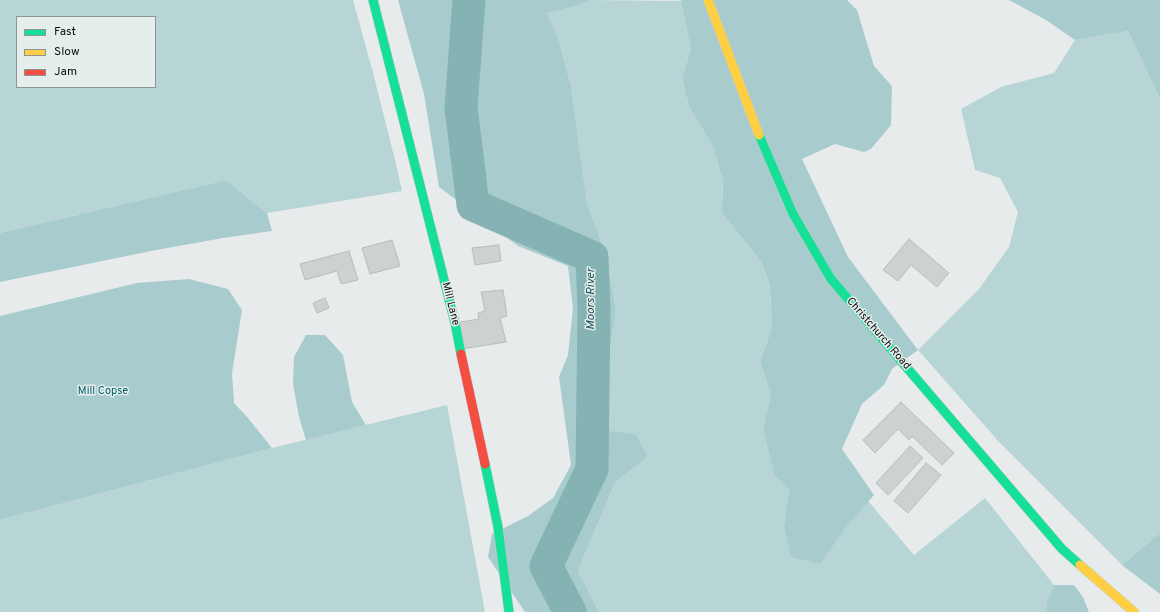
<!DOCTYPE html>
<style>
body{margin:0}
#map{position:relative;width:1160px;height:612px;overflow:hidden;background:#e7ebeb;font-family:Overpass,sans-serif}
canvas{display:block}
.legend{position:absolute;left:16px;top:16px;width:140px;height:72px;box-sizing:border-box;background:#e5eded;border:1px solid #8e9494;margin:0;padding:5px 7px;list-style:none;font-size:12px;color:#0c0f0f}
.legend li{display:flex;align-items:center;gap:8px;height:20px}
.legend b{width:20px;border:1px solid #8e9494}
</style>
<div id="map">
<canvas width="1160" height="612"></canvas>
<ul class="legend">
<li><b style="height:5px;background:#16e098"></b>Fast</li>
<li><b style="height:5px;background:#ffcf43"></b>Slow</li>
<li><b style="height:5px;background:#f24e42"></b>Jam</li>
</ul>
</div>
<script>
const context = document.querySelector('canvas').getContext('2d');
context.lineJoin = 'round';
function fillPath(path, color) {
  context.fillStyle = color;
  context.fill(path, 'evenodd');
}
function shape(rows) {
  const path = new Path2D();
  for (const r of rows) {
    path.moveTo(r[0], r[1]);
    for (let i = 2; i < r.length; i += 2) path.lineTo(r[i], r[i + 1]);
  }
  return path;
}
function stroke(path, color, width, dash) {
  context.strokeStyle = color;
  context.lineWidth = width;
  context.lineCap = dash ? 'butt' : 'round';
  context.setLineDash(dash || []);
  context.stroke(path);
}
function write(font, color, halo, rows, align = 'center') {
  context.font = font + ' Overpass,sans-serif';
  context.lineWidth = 3;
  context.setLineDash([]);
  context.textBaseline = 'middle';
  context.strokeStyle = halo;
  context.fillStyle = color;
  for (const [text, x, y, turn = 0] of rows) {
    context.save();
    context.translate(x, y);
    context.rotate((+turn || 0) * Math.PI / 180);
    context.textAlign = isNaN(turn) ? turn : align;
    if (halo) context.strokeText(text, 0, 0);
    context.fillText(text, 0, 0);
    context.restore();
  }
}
const green = shape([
 [0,0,353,0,372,69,397,168,402,191,267,213,226,180,0,233],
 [17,17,155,17,155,87,17,87],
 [591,0,682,1,691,48,682,78,689,107,712,143,723,180,722,213,762,263,770,286,772,327,760,362,771,394,763,429,774,475,789,489,784,526,844,530,868,501,914,555,985,498,1054,585,1047,601,1047,612,599,612,578,571,615,482,648,457,609,431,607,368,616,310,606,255,587,203,571,86,557,34,547,13,577,6],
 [1128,31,1160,99,1160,533,1122,565,1000,443,918,350,979,289,1009,247,1018,212,1000,178,975,170,961,109,1001,87,1054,73,1075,40],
 [447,405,485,612,0,612,0,520,272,448]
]);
const forest = shape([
 [398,0,591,0,577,6,547,13,557,34,571,86,587,203,606,255,616,310,607,368,609,431,635,434,648,457,615,482,578,571,599,612,525,612,488,557,492,534,528,516,553,498,571,465,559,377,568,355,573,308,568,266,518,246,439,187,424,94],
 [681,0,847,0,857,10,874,66,892,86,891,125,871,149,864,152,835,144,802,159,848,257,918,350,892,369,884,385,862,404,842,449,874,495,844,530,820,564,791,557,784,526,789,489,774,475,763,429,771,394,760,362,772,327,770,286,762,263,722,213,723,180,712,144,689,107,682,78,691,48],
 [1009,0,1160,0,1160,99,1128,31,1075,40,1046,20],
 [226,180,267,213,272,231,223,238,151,251,0,282,0,233],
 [189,279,228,289,242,310,232,373,234,403,248,418,272,448,0,520,0,316,137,283],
 [306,335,325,335,343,355,352,402,366,425,306,440,299,417,293,384,294,357],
 [1160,533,1160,594,1122,565],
 [1054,585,1074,585,1083,597,1089,612,1047,612,1047,601]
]);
const river = shape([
 [469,0,461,107,473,205,592,257,594,310,592,469,546,566,570,612]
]);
const building = shape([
 [909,239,949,273,937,287,911,265,898,281,883,270,909,239],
 [392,240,400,266,370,274,362,248,392,240],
 [499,245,501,261,475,265,472,248,499,245],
 [349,251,358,280,341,284,337,271,305,280,300,264,349,251],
 [503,290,507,316,500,318,506,342,461,349,455,323,479,319,478,313,485,311,481,292,503,290],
 [325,298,329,308,317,313,313,303,325,298],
 [901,402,954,453,942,465,912,436,909,440,898,429,875,453,863,440,901,402],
 [910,446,923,458,888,495,876,483,910,446],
 [926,463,941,475,908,513,894,501,926,463]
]);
const fast = shape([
 [373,0,455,323,461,354],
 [759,135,793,214,831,279,1062,549,1080,565],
 [485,464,498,527,509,612]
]);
const slow = shape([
 [708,0,759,135],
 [1080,565,1134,612]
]);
const jam = shape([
 [461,354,485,464]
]);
const streetNames = [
 ["Mill Lane",450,304,76],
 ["Christchurch Road",878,334,49]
];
const parkNames = [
 ["Mill Copse",103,392]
];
const waterNames = [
 ["Moors River",592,299,-90]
];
fillPath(green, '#b8d5d6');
fillPath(forest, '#a8ccce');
stroke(river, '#85b2b3', 33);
fillPath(building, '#ced1d1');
stroke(building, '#b9bcbc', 1);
stroke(fast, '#c6c9c9', 10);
stroke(slow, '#c6c9c9', 10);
stroke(jam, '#c6c9c9', 10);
stroke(fast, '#16e098', 9);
stroke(slow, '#ffcf43', 9);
stroke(jam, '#f24e42', 9);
write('11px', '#0c0f0f', '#e5eded', streetNames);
write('11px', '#016063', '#e5eded', parkNames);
write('italic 12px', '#1d5456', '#e5eded', waterNames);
</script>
